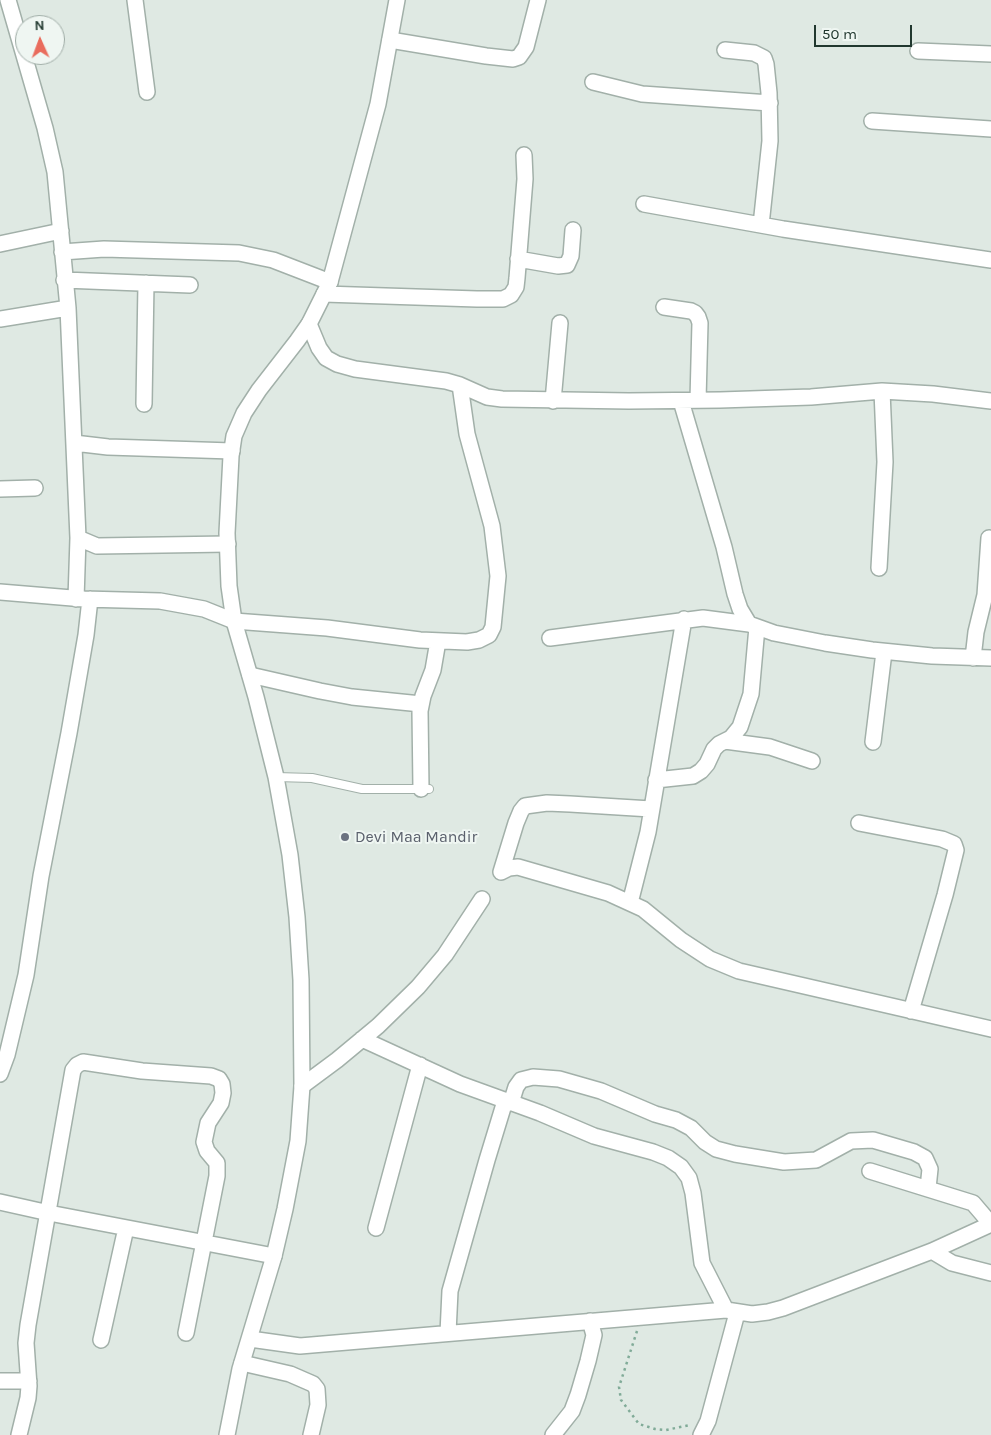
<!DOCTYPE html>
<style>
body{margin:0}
#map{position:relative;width:991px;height:1435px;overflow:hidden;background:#dfe9e3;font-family:Karla,sans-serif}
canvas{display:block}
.north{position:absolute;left:15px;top:15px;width:50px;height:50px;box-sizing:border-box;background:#eff6f2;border:1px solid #9daaa4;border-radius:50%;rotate:358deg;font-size:14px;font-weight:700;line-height:20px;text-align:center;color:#21382f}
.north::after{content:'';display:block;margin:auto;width:18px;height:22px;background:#e96c5d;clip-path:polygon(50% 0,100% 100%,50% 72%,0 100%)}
.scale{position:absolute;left:814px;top:25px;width:98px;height:22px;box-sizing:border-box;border:2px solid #21382f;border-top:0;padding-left:6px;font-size:15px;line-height:18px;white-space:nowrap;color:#21382f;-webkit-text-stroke:4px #eff6f2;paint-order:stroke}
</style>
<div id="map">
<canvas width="991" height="1435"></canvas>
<div class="north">N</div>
<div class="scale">50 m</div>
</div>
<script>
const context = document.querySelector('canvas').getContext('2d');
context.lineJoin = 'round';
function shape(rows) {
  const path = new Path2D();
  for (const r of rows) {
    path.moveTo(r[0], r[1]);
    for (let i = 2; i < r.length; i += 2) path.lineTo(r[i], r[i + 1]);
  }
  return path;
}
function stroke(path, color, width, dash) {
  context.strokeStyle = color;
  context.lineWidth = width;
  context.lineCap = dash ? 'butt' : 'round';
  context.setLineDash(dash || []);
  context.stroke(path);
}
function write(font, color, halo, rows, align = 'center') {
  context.font = font + ' Karla,sans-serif';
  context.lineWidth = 4;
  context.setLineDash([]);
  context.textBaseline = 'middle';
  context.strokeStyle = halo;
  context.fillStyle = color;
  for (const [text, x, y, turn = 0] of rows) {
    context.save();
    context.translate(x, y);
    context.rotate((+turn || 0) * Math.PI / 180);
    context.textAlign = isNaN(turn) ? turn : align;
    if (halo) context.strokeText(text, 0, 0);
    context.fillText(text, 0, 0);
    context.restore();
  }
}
const path = shape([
 [637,1331,619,1387,621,1400,639,1424,655,1429,666,1430,690,1425]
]);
const service = shape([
 [276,777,312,778,362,789,429,789]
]);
const minor = shape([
 [8,0,45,128,55,172,68,308,78,538,97,546,228,544],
 [135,0,147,92],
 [390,40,486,56,513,59,519,57,526,47,538,0],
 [725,50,754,53,764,58,766,64,769,93,770,141,761,225],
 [918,51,991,54],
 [593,82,642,94,770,103],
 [872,121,991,129],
 [644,204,783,229,991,260],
 [0,244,61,231],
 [62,252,104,249,239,253,273,260,330,282],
 [518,259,558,266,567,265,571,256,573,230],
 [64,280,190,285],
 [324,294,477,299,503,299,511,295,516,287,517,278,525,179,524,155],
 [664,307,691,311,695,313,698,317,700,323,698,400],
 [0,319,68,308],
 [309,324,319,348,326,358,337,364,355,369,446,381,460,385,487,397,502,399,629,401,720,400,811,397,882,391,933,394,991,401],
 [553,401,560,323],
 [681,401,724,547,735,594,740,609,749,624,774,633,825,643,872,650,932,656,991,658],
 [144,404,146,283],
 [74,443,108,447,232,451],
 [0,489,35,488],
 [879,568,885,462,882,391],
 [0,592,84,599,160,601,204,609,234,621,327,628,420,640,467,642,479,640,489,635,493,627,498,576,492,526,467,434,460,385],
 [76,599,78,538],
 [550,638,703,618,749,624],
 [973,658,976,632,985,595,989,538],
 [250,675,320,691,352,697,421,704],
 [725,741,770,747,812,761],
 [873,742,884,652],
 [656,780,693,776,701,771,707,764,714,749,719,744,731,738,740,727,751,694,757,627],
 [421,789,420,711,423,696,433,670,438,641],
 [859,823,942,839,954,844,956,850,945,895,911,1011],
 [501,872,509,868,518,867,608,893,643,909,681,940,710,959,739,971,991,1029],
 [501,872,516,823,521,811,525,806,547,803,570,804,651,809],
 [630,903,648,832,684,619],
 [362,1039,460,1084,540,1113,594,1136,653,1152,668,1158,681,1167,689,1178,693,1193,702,1263,726,1310],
 [0,1074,7,1055,26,975,41,876,69,733,86,635,90,599],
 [302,1086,337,1060,378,1026,418,987,445,955,482,899],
 [511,1103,516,1087,521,1080,533,1077,559,1079,601,1091,655,1114,676,1120,691,1128,705,1142,716,1149,735,1154,784,1162,816,1160,851,1141,873,1140,914,1152,925,1158,930,1169,928,1188],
 [870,1171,973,1203,991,1224],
 [0,1202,49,1213,274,1256],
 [376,1228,420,1065],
 [932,1251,952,1263,991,1273],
 [448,1333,450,1291,487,1160,505,1101],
 [250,1339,300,1346,726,1310,752,1314,768,1312,783,1308,932,1251,991,1224],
 [101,1340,126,1228],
 [242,1363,290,1374,313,1384,317,1389,318,1405,311,1435],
 [0,1381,29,1381],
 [19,1435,28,1398,29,1386,26,1343,28,1325,73,1070,77,1065,83,1062,142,1071,211,1076,219,1079,222,1084,223,1093,221,1103,208,1123,204,1142,207,1151,217,1163,217,1176,186,1333],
 [553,1435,572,1411,578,1395,588,1361,594,1335,590,1321],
 [701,1435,708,1421,737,1313]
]);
const tertiary = shape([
 [227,1435,240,1369,274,1256,285,1209,298,1141,302,1086,301,980,297,917,290,855,276,777,256,697,234,621,229,586,227,533,231,456,234,436,244,413,259,390,297,341,309,324,330,282,378,104,397,0]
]);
const markers = [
 [345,837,5,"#6b7280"]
];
const worshipNames = [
 ["Devi Maa Mandir",355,837]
];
stroke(service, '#a2b0a9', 10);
stroke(minor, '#a2b0a9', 18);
stroke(tertiary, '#a2b0a9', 18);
stroke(path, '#81ab98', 2.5, [2.5, 4]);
stroke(service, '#fff', 8);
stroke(minor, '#fff', 15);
stroke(tertiary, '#fff', 15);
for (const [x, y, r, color] of markers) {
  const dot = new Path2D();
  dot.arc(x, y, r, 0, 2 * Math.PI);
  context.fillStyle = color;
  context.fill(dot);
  stroke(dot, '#eff6f2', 2);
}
write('16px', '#5b616d', '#eff6f2', worshipNames, 'left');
</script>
